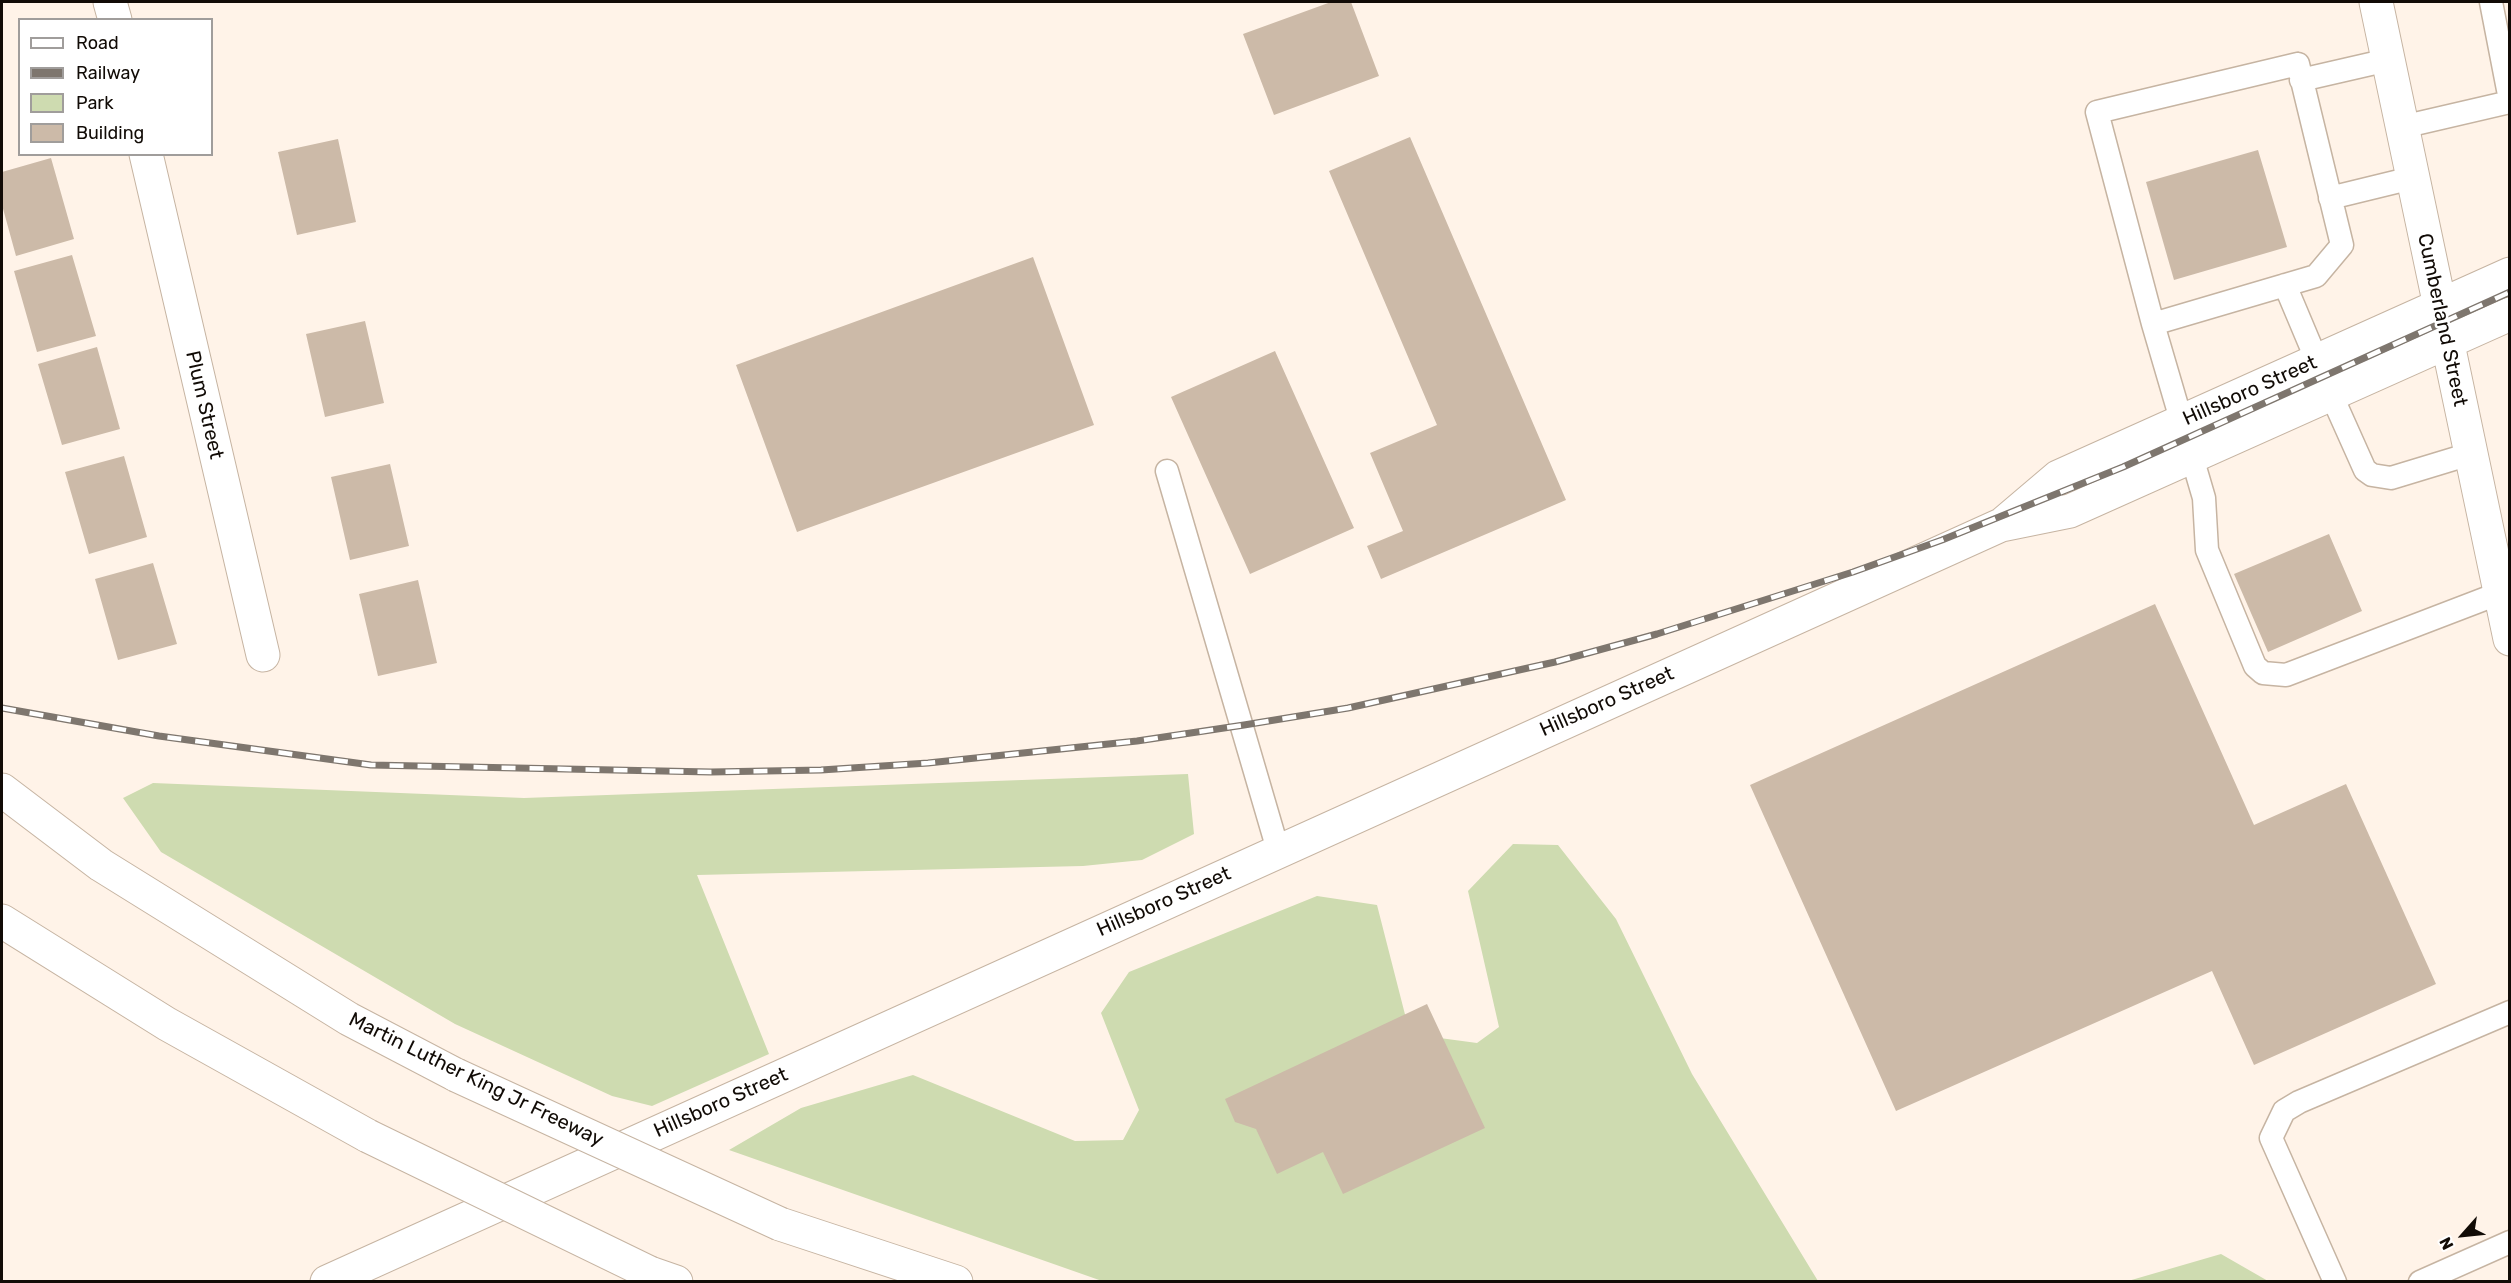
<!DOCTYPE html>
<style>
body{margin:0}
#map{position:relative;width:2511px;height:1283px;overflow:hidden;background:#fff3e8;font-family:Rubik,sans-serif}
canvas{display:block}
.frame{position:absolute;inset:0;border:3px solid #110b06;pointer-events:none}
.legend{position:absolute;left:18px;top:18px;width:195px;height:138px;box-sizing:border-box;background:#fff;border:2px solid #a09d9b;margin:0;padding:8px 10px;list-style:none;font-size:18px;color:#110b06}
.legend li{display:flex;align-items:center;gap:12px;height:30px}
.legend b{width:30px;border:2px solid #a09d9b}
.north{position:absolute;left:2433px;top:1205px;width:60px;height:60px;-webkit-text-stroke:4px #fff;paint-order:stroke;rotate:243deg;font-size:16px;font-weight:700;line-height:24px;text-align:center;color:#110b06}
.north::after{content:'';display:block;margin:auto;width:21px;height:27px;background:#110b06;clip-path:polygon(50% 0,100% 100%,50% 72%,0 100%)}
</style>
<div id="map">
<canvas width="2511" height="1283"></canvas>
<div class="frame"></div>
<ul class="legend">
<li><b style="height:8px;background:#fff"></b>Road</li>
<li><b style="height:8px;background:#7e766e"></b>Railway</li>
<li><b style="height:16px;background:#cedbb0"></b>Park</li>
<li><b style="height:16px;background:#ccbaa8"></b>Building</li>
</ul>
<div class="north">N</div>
</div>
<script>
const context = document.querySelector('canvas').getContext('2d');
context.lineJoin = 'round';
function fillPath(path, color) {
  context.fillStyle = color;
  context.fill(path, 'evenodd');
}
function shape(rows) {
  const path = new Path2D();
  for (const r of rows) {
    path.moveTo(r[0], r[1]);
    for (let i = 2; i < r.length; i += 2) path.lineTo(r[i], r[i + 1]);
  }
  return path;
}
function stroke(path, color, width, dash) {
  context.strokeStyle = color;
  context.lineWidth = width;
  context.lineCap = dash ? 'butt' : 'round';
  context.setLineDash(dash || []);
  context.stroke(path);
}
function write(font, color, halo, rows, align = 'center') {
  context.font = font + ' Rubik,sans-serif';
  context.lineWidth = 5;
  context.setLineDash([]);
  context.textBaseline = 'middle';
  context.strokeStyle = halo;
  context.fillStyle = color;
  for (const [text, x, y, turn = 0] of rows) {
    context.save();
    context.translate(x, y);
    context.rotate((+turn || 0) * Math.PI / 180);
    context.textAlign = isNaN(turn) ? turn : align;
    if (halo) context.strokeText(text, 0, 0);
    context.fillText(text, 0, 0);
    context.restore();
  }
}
const green = shape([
 [1188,774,1194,834,1142,860,1083,866,697,875,769,1054,652,1106,612,1096,455,1024,161,852,123,798,153,783,524,798],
 [1513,844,1558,845,1616,919,1692,1074,1818,1281,1102,1281,729,1150,801,1108,913,1075,1075,1141,1123,1140,1139,1110,1101,1013,1129,972,1317,896,1377,905,1410,1034,1477,1043,1499,1027,1468,891],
 [2221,1254,2268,1281,2128,1281]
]);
const building = shape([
 [1331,2,1351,2,1379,76,1274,115,1243,34],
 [1410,137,1566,500,1381,579,1367,546,1403,531,1370,453,1437,425,1329,171],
 [338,139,356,222,297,235,278,152],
 [2258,150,2287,247,2174,280,2146,182],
 [51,158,74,239,16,256,2,205,2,172],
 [72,255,96,336,37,352,14,271],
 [1033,257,1094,425,797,532,736,365],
 [365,321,384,403,325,417,306,334],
 [97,347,120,429,62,445,38,364],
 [1275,351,1354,528,1250,574,1171,397],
 [124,456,147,537,89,554,65,472],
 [390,464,409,546,350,560,331,477],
 [2329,534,2362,611,2268,652,2234,574],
 [153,563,177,644,118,660,95,579],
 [418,580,437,663,378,676,359,594],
 [2155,604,2254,825,2346,784,2436,984,2254,1065,2212,971,1896,1111,1750,785],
 [1427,1004,1485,1128,1343,1194,1323,1152,1277,1174,1256,1129,1235,1122,1225,1099]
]);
const service = shape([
 [2491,2,2510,100],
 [2298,64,2342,245,2316,276,2153,324,2097,112,2298,64],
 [2301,80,2388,60],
 [2402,127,2510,102],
 [2330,198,2412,178],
 [2285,285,2317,361],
 [2153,324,2204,498,2207,550,2255,666,2263,673,2286,675,2500,593],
 [2331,394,2365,470,2372,475,2391,478,2470,454],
 [1167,471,1278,850],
 [2335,1282,2271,1138,2284,1111,2299,1102,2510,1012],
 [2420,1282,2510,1242]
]);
const minor = shape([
 [110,2,115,20],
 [146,154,263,655]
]);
const tertiary = shape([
 [2376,2,2510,639],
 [2005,522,2058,477,2510,274],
 [327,1282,2001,525,2070,511,2510,314]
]);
const motorway = shape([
 [2,790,101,865,349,1019,456,1075],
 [2,921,167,1024,368,1136],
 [780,1224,956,1282],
 [650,1273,676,1282]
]);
const rail = shape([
 [2,708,159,736,371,765,711,772,821,770,928,763,1137,741,1244,725,1348,708,1555,662,1657,634,1853,572,1942,540,2123,467,2510,292]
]);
const motorwayBridge = shape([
 [456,1075,780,1224],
 [368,1136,650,1273]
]);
const streetNames = [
 ["Cumberland Street",2442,320,78],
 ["Hillsboro Street",2250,391,-24],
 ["Plum Street",204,405,77],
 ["Hillsboro Street",1607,702,-24],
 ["Hillsboro Street",1164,902,-24],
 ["Martin Luther King Jr Freeway",476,1080,26],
 ["Hillsboro Street",721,1103,-24]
];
fillPath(green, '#cedbb0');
fillPath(building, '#ccbaa8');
stroke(service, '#c6b4a2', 25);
stroke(minor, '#c6b4a2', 35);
stroke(tertiary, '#c6b4a2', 35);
stroke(motorway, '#c6b4a2', 35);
stroke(service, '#fff', 22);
stroke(minor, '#fff', 33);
stroke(tertiary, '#fff', 33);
stroke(motorway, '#fff', 33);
stroke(rail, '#7e766e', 7);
stroke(rail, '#fff', 4.5, [14]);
stroke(motorwayBridge, '#c6b4a2', 35, []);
stroke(motorwayBridge, '#fff', 33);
write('20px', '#110b06', '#fff', streetNames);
</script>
